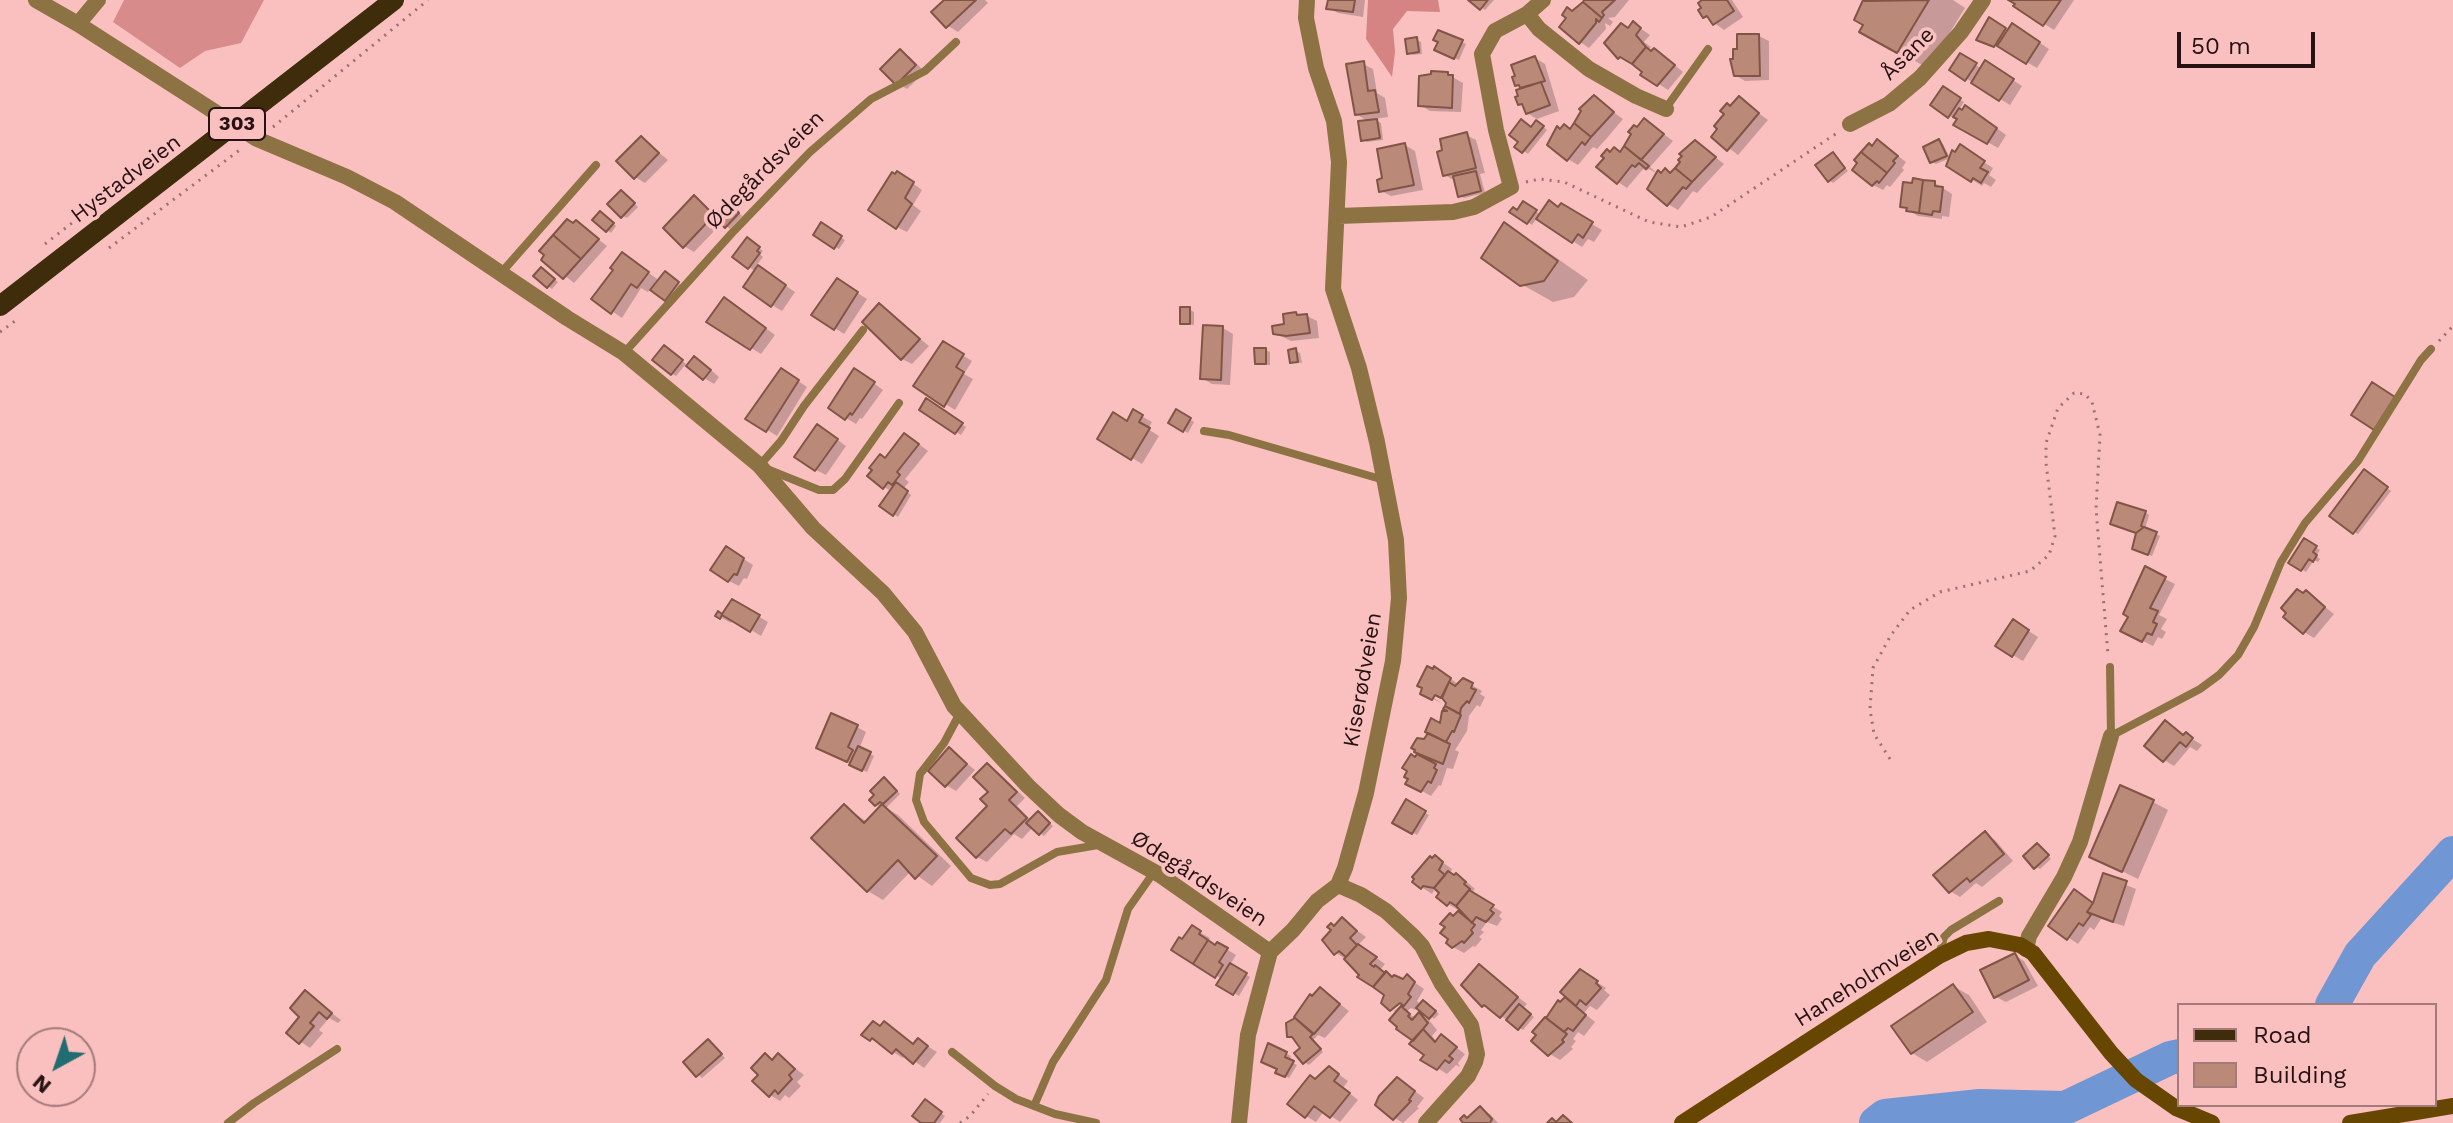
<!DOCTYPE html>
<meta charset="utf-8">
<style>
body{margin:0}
#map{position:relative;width:2453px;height:1123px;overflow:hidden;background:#f9c0bf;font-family:"Work Sans",sans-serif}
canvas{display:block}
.legend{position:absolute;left:2177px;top:1003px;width:260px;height:104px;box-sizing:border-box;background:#f9c0bf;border:2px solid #a57a7a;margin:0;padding:10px 14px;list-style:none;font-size:24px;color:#261213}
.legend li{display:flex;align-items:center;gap:16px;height:40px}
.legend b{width:40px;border:2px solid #a57a7a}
.north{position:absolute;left:16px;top:1027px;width:80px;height:80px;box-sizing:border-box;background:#f9c0bf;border:2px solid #a57a7a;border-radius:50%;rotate:220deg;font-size:22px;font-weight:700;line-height:32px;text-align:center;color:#261213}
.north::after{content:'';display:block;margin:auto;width:28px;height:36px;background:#226d71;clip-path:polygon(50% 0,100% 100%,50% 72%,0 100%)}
.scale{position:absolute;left:2177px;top:32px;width:138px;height:36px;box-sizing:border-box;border:4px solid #261213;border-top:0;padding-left:10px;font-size:24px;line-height:28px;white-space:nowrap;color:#261213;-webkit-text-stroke:6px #f9c0bf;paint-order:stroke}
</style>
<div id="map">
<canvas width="2453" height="1123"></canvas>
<ul class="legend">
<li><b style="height:10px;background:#3e2c0a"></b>Road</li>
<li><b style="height:22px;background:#ba8978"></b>Building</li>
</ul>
<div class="north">N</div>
<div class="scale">50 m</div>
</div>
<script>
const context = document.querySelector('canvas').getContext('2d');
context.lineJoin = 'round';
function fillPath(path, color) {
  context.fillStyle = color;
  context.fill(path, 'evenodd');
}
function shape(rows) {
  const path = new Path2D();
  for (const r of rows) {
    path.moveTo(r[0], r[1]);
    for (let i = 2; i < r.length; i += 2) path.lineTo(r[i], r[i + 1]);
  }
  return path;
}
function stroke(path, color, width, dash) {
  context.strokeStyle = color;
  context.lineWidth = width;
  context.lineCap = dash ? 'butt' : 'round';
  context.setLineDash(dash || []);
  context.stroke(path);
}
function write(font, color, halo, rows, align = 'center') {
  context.font = font + ' "Work Sans",sans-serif';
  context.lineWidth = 7;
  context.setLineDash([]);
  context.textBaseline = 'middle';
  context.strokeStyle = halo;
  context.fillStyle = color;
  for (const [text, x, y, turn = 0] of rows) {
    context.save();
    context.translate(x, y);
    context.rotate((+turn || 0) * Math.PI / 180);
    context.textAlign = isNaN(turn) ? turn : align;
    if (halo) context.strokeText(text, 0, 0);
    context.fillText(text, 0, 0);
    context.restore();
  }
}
const green = shape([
 [124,0,264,0,241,43,205,51,180,68,113,22]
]);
const forest = shape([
 [1368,0,1438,0,1440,12,1407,11,1393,29,1395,52,1392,77,1366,39]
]);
const shadow = shape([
 [946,0,985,0,988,3,958,32,948,26],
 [1330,0,1365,0,1363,17,1338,13,1329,8],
 [1471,0,1494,0,1485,10],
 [1587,0,1629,0,1615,17,1608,18,1613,22,1610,26,1605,23,1606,29,1589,48,1580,42,1573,13],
 [1705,0,1732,0,1743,17,1724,30,1705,16],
 [1866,0,1953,0,1965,8,1928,68,1892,49,1857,19],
 [2012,0,2074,0,2054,30,2016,6,2018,4],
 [1990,20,2009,31,2022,31,2049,49,2037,68,2000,46,1991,42,1989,45,1979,39],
 [1634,24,1650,35,1644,42,1651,47,1649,49,1664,56,1683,72,1668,90,1643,74,1645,72,1631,62,1629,63,1620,58,1607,43],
 [1439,32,1466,44,1459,60,1436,49,1440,42],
 [1759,36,1769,41,1769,80,1745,81,1735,75,1739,52],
 [1417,40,1421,42,1422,54,1413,55,1409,52],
 [900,51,910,57,925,72,907,89,897,83],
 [1961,56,1982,69,1995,68,2022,86,2010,105,1952,70],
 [1535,58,1545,64,1559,111,1537,119,1527,113,1518,98,1524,89,1517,85],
 [1363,64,1373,69,1377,93,1385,98,1388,117,1374,119,1381,123,1383,140,1367,142,1363,139,1369,122,1356,114],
 [1447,74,1463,83,1461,112,1430,111,1420,105],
 [1943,89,1964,102,1958,111,1976,113,2006,135,1998,148,1956,124,1959,118,1955,116,1953,118,1933,105],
 [1594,98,1623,119,1607,138,1597,149,1593,147,1578,165,1568,159,1571,130],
 [1739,99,1768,120,1738,155,1713,136],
 [1645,120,1673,141,1650,167,1658,174,1672,175,1705,149,1724,164,1697,193,1693,191,1678,210,1668,204,1658,174,1649,169,1646,171,1643,169,1627,188,1618,182,1621,153],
 [1541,125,1547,130,1528,154,1517,146,1532,129],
 [1466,135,1476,140,1485,173,1480,174,1485,193,1464,198,1460,196,1455,181,1445,175],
 [641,138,668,160,645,183,635,177],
 [1878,141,1906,162,1902,168,1904,170,1890,187,1887,185,1883,190,1873,185,1860,163],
 [1939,142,1943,144,1950,158,1960,147,1993,168,1989,175,1996,180,1991,187,1984,183,1982,186,1949,165,1955,156,1936,164,1932,162,1926,148],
 [1405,145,1415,151,1423,190,1391,196,1381,191],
 [1833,154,1848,171,1833,183,1829,180],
 [907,179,922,190,913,205,921,211,907,232,897,227],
 [1935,183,1952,194,1949,217,1942,216,1942,219,1918,216,1902,206],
 [625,195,638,207,627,218,623,216],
 [694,198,719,218,734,208,742,216,730,229,722,223,694,252,684,246],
 [1524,203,1541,215,1561,206,1602,230,1594,242,1588,239,1582,247,1537,218,1532,225,1512,211,1518,212],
 [605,216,616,226,611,233,607,230],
 [576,222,607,246,574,283,544,259],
 [821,225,845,240,839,249,815,234],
 [1505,225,1535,243,1588,280,1574,297,1553,302,1521,284],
 [751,242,763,251,760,254,763,257,756,266,795,292,782,311,772,305,756,272,735,257],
 [632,261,660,281,669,276,682,286,670,301,651,288,648,292,641,288,622,318,594,299],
 [546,272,558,282,552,289,548,286],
 [848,287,867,299,844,334,835,328],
 [734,305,775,335,761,354,709,322],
 [879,306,929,346,912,364,902,359],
 [1190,310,1194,312,1194,325,1182,323],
 [1307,316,1317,321,1319,338,1291,341,1275,333],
 [1223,328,1233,334,1230,385,1212,384,1202,378],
 [944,344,972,361,964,374,973,379,955,410,916,385],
 [668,350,686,364,676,376,672,374],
 [1266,350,1270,352,1270,365,1261,365,1257,363],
 [1296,351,1300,353,1302,363,1292,362],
 [704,364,719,377,714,384,704,378],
 [791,376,807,387,777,436,748,418],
 [864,376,883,390,862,419,860,418,856,424,846,418],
 [927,401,966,427,961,435,922,409],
 [1177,411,1194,422,1188,433,1170,422],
 [1134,412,1152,422,1148,429,1159,436,1142,464,1100,438,1127,423],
 [828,433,846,446,826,475,816,470],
 [915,441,928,451,905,479,909,482,903,489,911,495,898,517,881,505,891,491,884,487,886,460],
 [2368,474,2391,491,2358,534,2354,532],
 [2145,512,2149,515,2145,529,2160,536,2152,556,2139,551,2138,533],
 [2305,541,2320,550,2316,556,2320,559,2318,562,2314,560,2306,572,2291,562],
 [736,554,753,565,747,579,744,578,739,586,729,581],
 [2165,579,2175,584,2159,615,2167,619,2161,629,2166,632,2162,639,2158,637,2153,646,2133,636],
 [2306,592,2334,614,2314,638,2304,632,2289,613],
 [732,601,768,622,761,636,733,619,731,623,718,616,719,614,723,616],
 [2014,622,2038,637,2023,661,1998,646],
 [1428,669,1445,674,1459,685,1463,680,1482,691,1480,694,1485,697,1480,707,1477,705,1469,716,1467,731,1455,750,1459,752,1453,769,1447,768,1441,786,1439,785,1431,796,1407,783,1410,778,1406,776,1410,770,1405,768,1410,758,1416,759,1419,753,1414,748,1417,741,1420,742,1430,736,1428,732,1432,721,1441,726,1444,713,1455,714,1446,708,1449,702,1446,698,1427,688,1425,692,1443,704,1422,693,1425,688,1419,685],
 [2166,722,2190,743,2192,740,2186,735,2202,745,2197,751,2190,747,2174,766,2164,760],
 [857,727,866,732,859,749,874,756,867,772,828,753],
 [950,750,975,770,956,791,946,785],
 [988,766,997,771,1025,798,1017,806,1031,820,1042,816,1053,826,1044,836,1033,827,1022,839,1014,834,987,862,977,857,990,806],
 [889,782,900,794,886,808,898,815,951,866,932,886,911,871,883,900,868,891,844,806,867,822,881,807,877,805],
 [1406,802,1429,815,1417,835,1395,822],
 [2153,802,2168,810,2138,879,2091,856],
 [1985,834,1995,840,2013,861,1982,887,1976,883,1960,897,1950,891],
 [2041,848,2051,859,2040,869,2036,867],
 [1435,857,1452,869,1450,874,1466,881,1475,889,1473,891,1479,898,1502,912,1499,916,1502,919,1497,926,1487,922,1481,930,1484,932,1479,937,1482,939,1475,947,1473,946,1464,953,1453,947,1447,927,1464,910,1460,907,1458,910,1448,904,1441,894,1434,890,1432,894,1414,882],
 [2104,876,2136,889,2124,926,2101,919,2094,930,2090,927,2078,944,2051,926,2095,905],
 [1342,920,1366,937,1358,945,1385,964,1380,970,1393,978,1404,981,1407,977,1424,989,1417,1001,1421,1005,1428,1004,1439,1014,1434,1019,1418,1006,1415,1010,1411,1008,1406,1012,1416,1018,1419,1014,1429,1020,1437,1030,1432,1036,1437,1042,1442,1037,1465,1054,1458,1063,1460,1067,1456,1065,1447,1074,1423,1059,1426,1054,1394,1011,1409,999,1387,994,1347,960,1336,953,1335,928],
 [1192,928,1210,938,1208,942,1216,947,1218,944,1236,955,1230,965,1250,977,1239,996,1219,984,1222,979,1173,949,1183,942],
 [2014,955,2024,961,2038,986,2006,1002,1996,997],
 [1479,967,1527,1004,1523,1008,1534,1017,1523,1030,1501,1016],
 [1590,978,1606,988,1604,990,1610,995,1597,1010,1590,1006,1584,1013,1595,1022,1584,1036,1578,1032,1573,1039,1576,1041,1571,1047,1573,1049,1560,1060,1550,1054,1561,1004],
 [1953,986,1969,995,1987,1022,1927,1062,1912,1053],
 [1320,989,1349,1011,1325,1038,1318,1035,1313,1040,1323,1052,1309,1065,1304,1062,1303,1048,1289,1036,1288,1024,1298,1019],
 [305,993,341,1020,338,1023,329,1018,319,1030,323,1033,310,1048,288,1033,302,1016],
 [864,1035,914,1045,919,1041,937,1052,924,1068,906,1055,903,1058],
 [712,1044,725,1058,702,1078,685,1062],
 [1269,1046,1291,1056,1289,1061,1297,1065,1289,1078,1277,1072,1279,1068],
 [765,1056,774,1061,779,1056,804,1075,797,1082,801,1086,789,1098,785,1095,780,1101,770,1095],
 [1330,1068,1348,1081,1343,1088,1358,1100,1340,1122,1324,1111,1316,1122,1306,1116,1316,1081],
 [1407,1085,1424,1098,1417,1107,1419,1108,1403,1123,1395,1118],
 [925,1102,945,1116,940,1123,924,1123],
 [1480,1108,1490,1114,1498,1123,1466,1123]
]);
const river = shape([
 [2332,1005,2360,955,2453,853],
 [1876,1123,1885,1116,1980,1106,2065,1108,2170,1058,2179,1056]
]);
const building = shape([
 [944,0,976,0,946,28,931,12,944,0],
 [1328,0,1355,0,1353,12,1326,9,1328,0],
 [1468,0,1488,0,1480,10,1468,0],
 [1584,0,1615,0,1602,12,1604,15,1602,18,1583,2,1584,0],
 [1702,0,1727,0,1734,11,1713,25,1707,16,1703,18,1698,10,1701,8,1698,3,1702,0],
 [1863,0,1865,1,1929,0,1897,53,1859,32,1863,25,1854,20,1863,0],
 [2008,0,2061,0,2043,26,2013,6,2015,4,2008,0],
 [1583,2,1602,18,1599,22,1596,19,1596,23,1579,44,1559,27,1566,18,1562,15,1567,7,1572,11,1583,2],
 [1989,17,2006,28,1994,47,1976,40,1989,17],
 [1633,21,1641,28,1636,35,1646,47,1632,64,1620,57,1618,59,1604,43,1621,23,1628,28,1633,21],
 [2012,23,2040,42,2026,64,1997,46,2012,23],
 [1438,30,1463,40,1454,59,1434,50,1438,42,1433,40,1438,30],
 [1737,34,1759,34,1760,76,1734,76,1730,59,1733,59,1733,49,1737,49,1737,34],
 [1417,37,1419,52,1407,54,1405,39,1417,37],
 [1646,47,1651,51,1654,48,1675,65,1657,86,1640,75,1642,72,1632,64,1646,47],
 [900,49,916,65,896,85,880,69,900,49],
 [1960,53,1977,63,1965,81,1949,70,1960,53],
 [1535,56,1545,81,1520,88,1519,85,1515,86,1512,77,1515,76,1511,65,1535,56],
 [1985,60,2014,79,1999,101,1971,83,1985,60],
 [1364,61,1368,91,1375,90,1379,112,1355,115,1346,64,1364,61],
 [1431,71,1448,72,1448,75,1453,75,1452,108,1418,106,1419,76,1431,74,1431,71],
 [1541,82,1550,105,1526,114,1522,104,1518,105,1515,97,1518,96,1516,90,1541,82],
 [1943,86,1961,98,1948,118,1930,105,1943,86],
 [1594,95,1614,112,1591,137,1574,123,1581,111,1579,109,1594,95],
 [1739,96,1759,113,1727,151,1711,137,1717,129,1714,126,1724,114,1720,111,1727,103,1730,106,1739,96],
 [1965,105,1997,128,1987,144,1953,125,1957,119,1953,117,1959,108,1962,110,1965,105],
 [1644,118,1664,134,1641,160,1624,146,1631,134,1628,132,1634,125,1637,127,1644,118],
 [1377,119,1380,138,1361,141,1358,121,1377,119],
 [1521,119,1531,127,1536,120,1544,126,1522,153,1514,147,1518,142,1509,135,1521,119],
 [1574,123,1591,137,1585,145,1582,142,1567,161,1547,145,1557,126,1560,129,1564,124,1570,129,1574,123],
 [1467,132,1476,168,1443,176,1437,152,1442,150,1440,139,1467,132],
 [641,136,659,153,634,179,616,161,641,136],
 [1877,139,1898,156,1893,161,1895,163,1887,173,1861,152,1869,143,1872,146,1877,139],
 [1939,139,1947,156,1930,163,1923,147,1939,139],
 [1695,140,1716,157,1692,182,1675,168,1680,162,1678,160,1682,156,1679,154,1695,140],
 [1405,143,1414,185,1379,192,1377,180,1382,178,1377,149,1405,143],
 [1960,144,1985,161,1980,168,1988,172,1981,183,1973,178,1971,182,1946,166,1952,150,1955,152,1960,144],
 [1624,146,1649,166,1646,169,1639,163,1635,167,1632,165,1617,184,1596,167,1604,158,1601,156,1607,149,1610,152,1614,147,1620,152,1624,146],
 [1833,152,1845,168,1828,182,1815,165,1833,152],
 [1861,152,1887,173,1879,183,1877,181,1872,186,1852,170,1857,163,1854,160,1861,152],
 [1665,168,1670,173,1675,168,1692,182,1686,189,1683,187,1667,206,1647,189,1658,170,1661,173,1665,168],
 [897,171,914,182,905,198,912,204,896,229,868,210,892,172,895,174,897,171],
 [1476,171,1481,191,1458,197,1453,176,1476,171],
 [1913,178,1923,180,1919,213,1906,211,1907,208,1900,207,1903,182,1912,183,1913,178],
 [1923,180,1935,181,1935,186,1943,187,1940,212,1933,211,1932,215,1919,213,1923,180],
 [621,190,635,203,621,218,607,204,621,190],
 [694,195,714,215,683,248,663,228,694,195],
 [1549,200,1558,207,1561,203,1593,222,1583,238,1578,234,1572,243,1536,219,1549,200],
 [1523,201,1537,210,1527,224,1509,212,1513,207,1517,210,1523,201],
 [730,203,739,213,725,228,715,219,730,203],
 [600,211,614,223,606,232,592,220,600,211],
 [567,219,573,223,576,220,599,239,581,259,553,235,567,219],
 [821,222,842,236,834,249,813,235,821,222],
 [1504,222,1558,261,1544,281,1520,286,1481,258,1504,222],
 [553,235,581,259,563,279,541,260,544,255,539,251,553,235],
 [747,237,760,247,757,251,760,253,748,269,732,257,747,237],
 [622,252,649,272,637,288,631,284,611,314,591,299,613,270,610,268,622,252],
 [758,265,786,285,771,307,743,287,758,265],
 [541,267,555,279,547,288,533,276,541,267],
 [665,271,679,282,665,301,650,290,665,271],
 [837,278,858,292,834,330,811,315,837,278],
 [724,297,766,328,750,350,706,322,724,297],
 [879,303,920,339,901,360,862,322,879,303],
 [1180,307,1190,307,1190,324,1180,324,1180,307],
 [1296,312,1297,315,1307,314,1310,333,1286,336,1273,334,1272,326,1284,324,1283,314,1296,312],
 [1203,325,1223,326,1221,380,1200,379,1203,325],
 [943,341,964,354,956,367,964,372,944,407,913,386,943,341],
 [664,345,683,360,671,375,652,360,664,345],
 [1254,348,1266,348,1266,364,1255,364,1254,348],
 [1296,348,1298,362,1290,363,1288,350,1296,348],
 [694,356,711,370,703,380,686,366,694,356],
 [781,368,799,380,766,432,745,419,781,368],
 [854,368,875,382,852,415,850,413,845,420,828,408,854,368],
 [2372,382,2395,397,2374,430,2351,415,2372,382],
 [926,398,963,423,955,434,919,410,926,398],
 [1133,409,1143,415,1139,422,1150,428,1131,460,1097,439,1113,412,1127,421,1133,409],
 [1176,409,1191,418,1183,432,1168,423,1176,409],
 [817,424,838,439,815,471,794,457,817,424],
 [904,433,919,444,897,472,900,475,892,485,888,482,883,489,867,476,872,470,869,468,880,454,885,458,904,433],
 [2364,469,2388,487,2353,534,2329,516,2364,469],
 [896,482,908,491,893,516,879,506,896,482],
 [2117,502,2146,511,2141,526,2144,527,2136,533,2110,524,2117,502],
 [2144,527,2157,532,2148,555,2132,549,2136,533,2144,527],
 [2304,538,2317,546,2313,552,2317,555,2313,562,2309,559,2301,571,2288,563,2304,538],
 [726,546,744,558,737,575,734,574,728,582,710,570,726,546],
 [2145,566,2166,577,2150,608,2158,611,2153,622,2157,624,2152,635,2147,633,2142,642,2120,631,2128,617,2123,614,2145,566],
 [2297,589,2303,593,2306,590,2325,607,2303,634,2283,617,2286,613,2281,608,2297,589],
 [732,599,760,615,750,632,722,615,720,619,715,616,718,611,722,614,732,599],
 [2013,619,2029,630,2012,657,1995,646,2013,619],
 [1427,666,1433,669,1434,666,1451,678,1441,698,1435,695,1432,700,1420,694,1422,688,1417,686,1427,666],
 [1463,678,1473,683,1471,688,1476,690,1469,703,1467,701,1461,708,1460,714,1445,706,1446,703,1442,698,1449,682,1455,686,1463,678],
 [1445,706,1461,715,1454,732,1452,731,1446,742,1425,732,1431,718,1440,723,1442,711,1447,711,1443,709,1445,706],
 [831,713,858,725,848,747,853,750,847,762,816,748,831,713],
 [2165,720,2183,735,2186,732,2193,738,2186,747,2180,742,2163,762,2144,746,2165,720],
 [1428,733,1450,744,1443,764,1414,752,1415,750,1411,748,1417,738,1424,739,1428,733],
 [858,746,871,752,862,771,849,765,858,746],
 [949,747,967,764,945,787,928,771,949,747],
 [1411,754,1415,757,1417,754,1436,764,1434,768,1437,770,1431,783,1428,781,1421,792,1405,784,1408,779,1404,777,1407,771,1402,768,1411,754],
 [987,763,1017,792,1009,800,1027,818,1011,834,1005,829,976,858,956,838,987,806,980,799,988,792,973,777,987,763],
 [884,777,897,791,883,804,880,802,875,806,869,800,874,795,870,791,884,777],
 [2120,785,2154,800,2122,872,2089,857,2120,785],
 [1406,799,1426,811,1412,834,1392,823,1406,799],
 [844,804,864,823,882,804,937,856,915,879,898,860,867,892,811,838,844,804],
 [1038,811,1050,823,1039,835,1026,823,1038,811],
 [1985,831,2004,854,1970,882,1967,878,1949,893,1933,875,1985,831],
 [2037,843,2049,855,2034,869,2023,856,2037,843],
 [1435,855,1443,862,1439,870,1445,875,1434,888,1423,886,1421,889,1412,882,1414,879,1412,877,1430,856,1432,858,1435,855],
 [1448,871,1454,875,1456,873,1466,882,1464,884,1470,889,1456,906,1450,902,1447,906,1436,897,1439,893,1434,888,1448,871],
 [2103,873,2127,881,2113,922,2087,912,2093,903,2103,873],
 [2074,889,2093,903,2087,912,2091,915,2083,926,2079,923,2067,940,2048,926,2074,889],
 [1469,890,1494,905,1490,910,1494,913,1486,922,1476,917,1472,923,1456,906,1469,890],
 [1458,911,1475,925,1471,930,1473,933,1464,943,1462,941,1452,948,1446,943,1448,939,1440,933,1445,927,1440,924,1450,913,1453,916,1458,911],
 [1342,917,1357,931,1350,938,1357,945,1346,957,1339,951,1334,955,1322,940,1331,930,1327,927,1331,923,1334,926,1342,917],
 [1192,925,1201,931,1199,934,1208,940,1193,964,1171,950,1179,937,1182,939,1192,925],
 [1208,940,1215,945,1217,942,1228,948,1219,962,1223,965,1215,978,1193,964,1208,940],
 [1358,944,1377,957,1370,964,1374,967,1375,965,1385,973,1373,987,1357,977,1359,975,1344,959,1358,944],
 [2015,953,2029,980,1994,998,1980,970,2015,953],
 [1230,963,1247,973,1233,995,1216,985,1230,963],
 [1479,964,1518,997,1500,1018,1484,1005,1482,1007,1461,985,1479,964],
 [1580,969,1598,981,1596,983,1601,988,1586,1005,1580,1000,1576,1006,1560,992,1580,969],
 [1386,971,1392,977,1394,975,1403,979,1407,974,1415,982,1408,994,1411,997,1404,1006,1400,1003,1390,1011,1381,1003,1384,995,1373,987,1386,971],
 [1953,984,1973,1012,1911,1054,1891,1026,1953,984],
 [1320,987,1340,1004,1314,1034,1294,1017,1310,994,1312,996,1320,987],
 [305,990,332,1013,327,1019,319,1012,310,1023,314,1026,299,1044,286,1033,299,1017,290,1008,305,990],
 [1565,997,1586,1015,1573,1031,1568,1028,1564,1032,1546,1018,1558,1000,1560,1002,1565,997],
 [1423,1000,1436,1011,1429,1019,1416,1008,1423,1000],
 [1519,1004,1531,1014,1518,1030,1506,1020,1519,1004],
 [1401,1006,1410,1014,1408,1016,1412,1020,1419,1012,1428,1023,1413,1041,1396,1029,1397,1027,1389,1020,1401,1006],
 [1545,1017,1567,1034,1562,1040,1564,1042,1548,1056,1531,1041,1536,1035,1532,1032,1545,1017],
 [1295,1018,1313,1034,1310,1037,1321,1049,1303,1064,1294,1053,1300,1048,1292,1037,1287,1037,1286,1023,1295,1018],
 [873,1021,880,1026,884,1021,913,1044,918,1038,928,1046,913,1064,896,1049,892,1054,872,1038,870,1041,861,1035,873,1021],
 [1423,1029,1435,1042,1441,1034,1457,1047,1449,1056,1453,1059,1449,1063,1445,1060,1437,1070,1420,1060,1424,1055,1409,1044,1423,1029],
 [708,1039,722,1054,696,1077,683,1062,708,1039],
 [1268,1043,1287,1052,1285,1057,1294,1061,1285,1077,1275,1073,1277,1069,1261,1062,1268,1043],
 [765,1053,772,1060,778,1053,795,1069,789,1075,792,1079,778,1094,775,1090,769,1097,752,1081,758,1075,751,1068,765,1053],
 [1329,1066,1339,1074,1334,1081,1350,1093,1330,1118,1314,1106,1305,1118,1287,1104,1310,1075,1315,1079,1329,1066],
 [1397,1077,1415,1091,1409,1100,1411,1101,1393,1120,1375,1105,1379,1096,1397,1077],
 [925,1099,942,1112,934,1123,921,1123,912,1116,925,1099],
 [1480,1106,1492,1119,1490,1123,1463,1123,1460,1119,1464,1115,1467,1118,1480,1106],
 [1563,1115,1572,1123,1547,1123,1552,1118,1556,1122,1563,1115]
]);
const path = shape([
 [273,127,428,0],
 [1526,182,1540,179,1564,182,1649,222,1681,227,1711,217,1837,133],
 [45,244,162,153],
 [109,248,241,149],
 [0,332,15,321],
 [2439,341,2453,326],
 [1890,759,1874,734,1870,709,1873,668,1891,635,1910,610,1940,592,2030,571,2049,555,2055,536,2046,463,2046,443,2058,408,2074,393,2085,394,2092,402,2100,435,2096,509,2108,655],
 [960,1123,970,1116,988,1094]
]);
const lane = shape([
 [1666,108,1708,49],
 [501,273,596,165],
 [624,353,732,233,810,152,871,99,925,71,956,42],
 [1204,431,1229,435,1384,480],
 [760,465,781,441,804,406,863,330],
 [767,469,819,490,833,490,845,479,899,403],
 [2110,667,2111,736],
 [960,713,944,743,920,774,916,800,924,822,971,878,990,885,1000,884,1057,852,1098,845],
 [2111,736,2200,689,2219,675,2238,655,2254,627,2281,562,2305,523,2358,461,2421,360,2431,349],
 [1939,955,1944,937,1951,930,1999,901],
 [952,1052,995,1086,1016,1099,1055,1114,1096,1123],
 [1034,1106,1053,1062,1106,980,1128,909,1154,872],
 [228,1123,254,1103,337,1049]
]);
const street = shape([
 [36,0,78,24,257,139,347,177,395,202,567,318,624,353,759,465,813,528,883,593,915,632,954,706,1028,786,1059,815,1082,832,1160,875,1270,952],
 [1527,14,1539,29,1589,69,1636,96,1666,109],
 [78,24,98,0],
 [1850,124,1889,104,1920,78,1961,32,1983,0],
 [1338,216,1453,212,1474,207,1511,187,1496,130,1482,54,1495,31,1527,14,1543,0],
 [1338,885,1361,895,1386,911,1413,936,1422,946,1442,984,1471,1025,1477,1054,1475,1062,1468,1076,1426,1123],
 [2026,949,2029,936,2064,877,2080,842,2111,736],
 [1239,1123,1248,1035,1270,952,1293,930,1317,901,1338,885,1345,868,1366,793,1393,661,1399,598,1396,540,1377,442,1359,368,1333,289,1339,162,1334,121,1316,68,1306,18,1307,0]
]);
const secondary = shape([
 [1682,1123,1939,956,1966,943,1989,939,2020,945,2033,953,2111,1053,2136,1080,2176,1108,2212,1123],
 [2350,1123,2453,1106]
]);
const primary = shape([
 [0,306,394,0]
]);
const shields = [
 [237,124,56]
];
const shieldNames = [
 ["303",237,124]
];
const streetNames = [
 ["Åsane",1908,54,-45],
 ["Ødegårdsveien",765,170,-45],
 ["Hystadveien",126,179,-37],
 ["Kiserødveien",1363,680,-80],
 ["Ødegårdsveien",1199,879,33],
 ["Haneholmveien",1867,978,-32]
];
fillPath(green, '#d78b8b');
fillPath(forest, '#d58383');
fillPath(shadow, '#0003');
stroke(river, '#7096d3', 34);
fillPath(building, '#ba8978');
stroke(building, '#825445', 2);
stroke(path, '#997171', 3, [2, 6]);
stroke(lane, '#8d7243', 8);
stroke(street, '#8d7243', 16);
stroke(secondary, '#664600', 16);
stroke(primary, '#3e2c0a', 20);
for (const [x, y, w] of shields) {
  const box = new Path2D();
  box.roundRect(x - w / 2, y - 16, w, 32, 6);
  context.fillStyle = '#f9c0bf';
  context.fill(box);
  stroke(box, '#261213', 2);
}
write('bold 20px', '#261213', null, shieldNames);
write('22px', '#261213', '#f9c0bf', streetNames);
</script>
